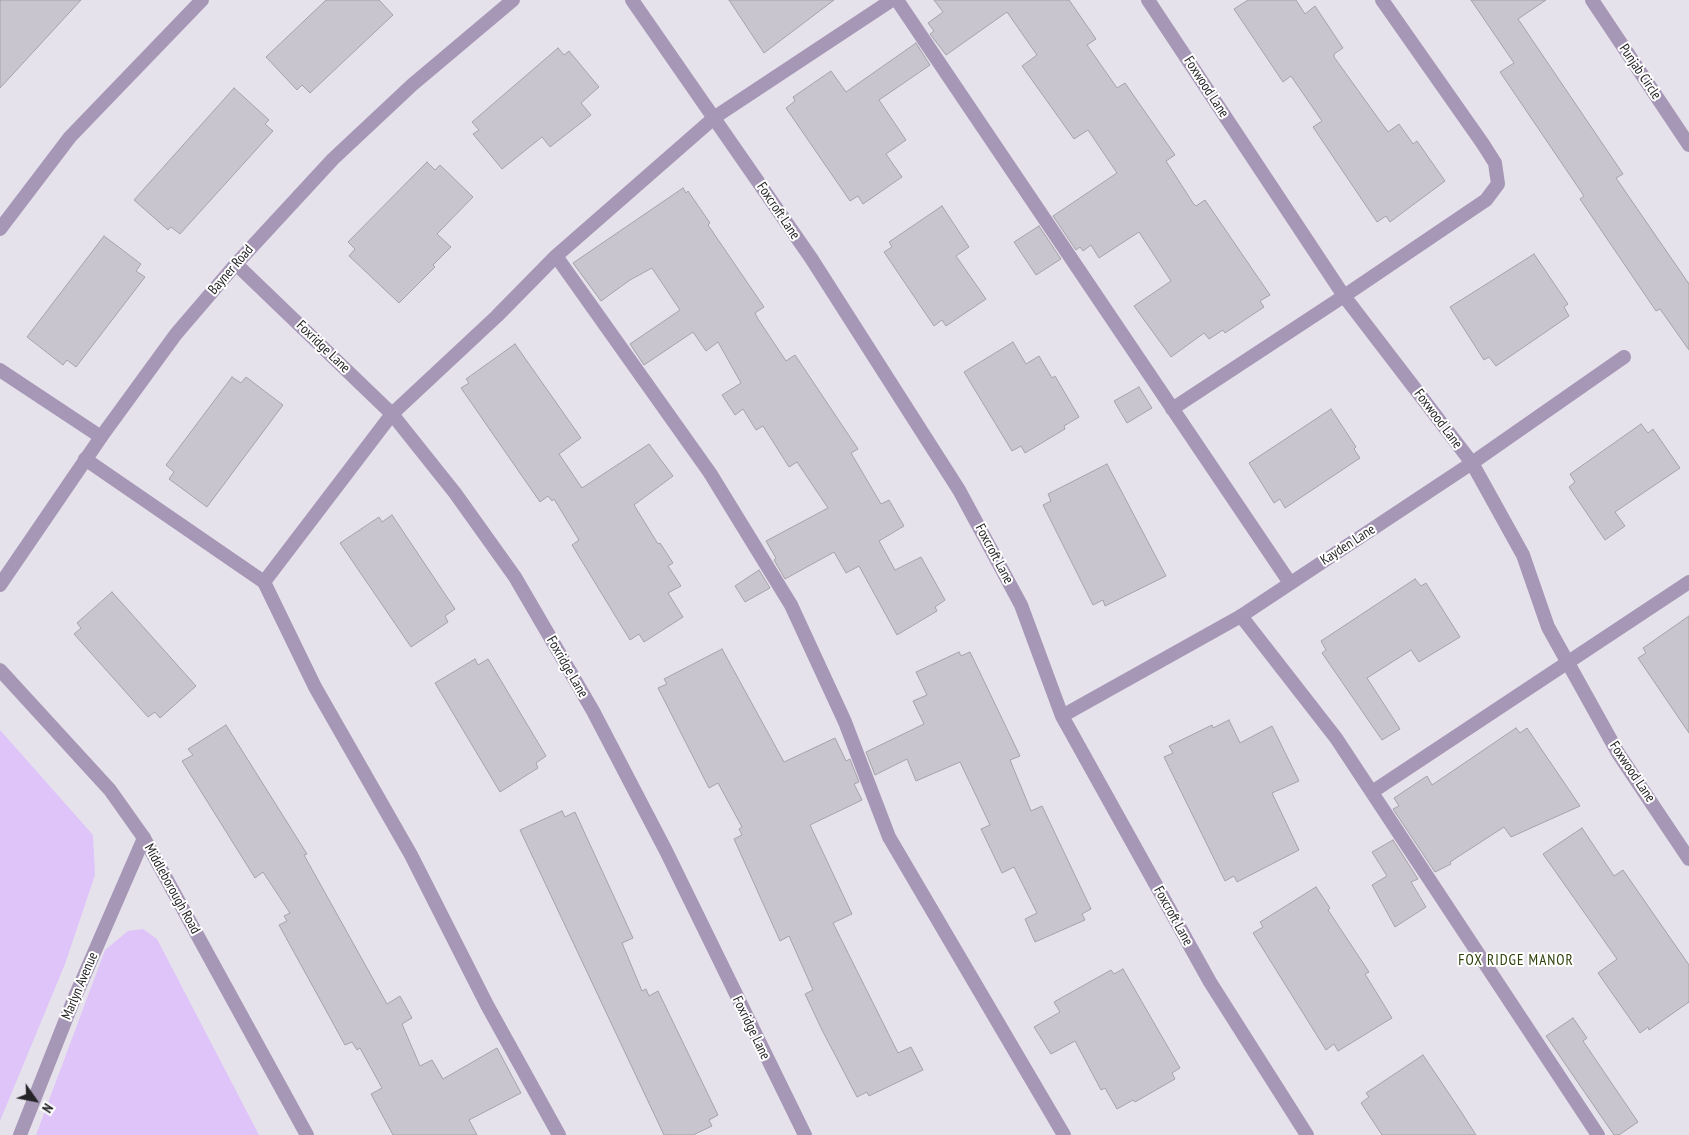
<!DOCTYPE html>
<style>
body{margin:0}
#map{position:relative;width:1689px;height:1135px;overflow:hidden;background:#e6e2eb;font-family:"PT Sans Narrow",sans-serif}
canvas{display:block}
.north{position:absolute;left:10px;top:1075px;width:50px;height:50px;-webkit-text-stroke:4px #fff;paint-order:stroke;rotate:123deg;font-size:14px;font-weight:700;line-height:20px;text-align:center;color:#252427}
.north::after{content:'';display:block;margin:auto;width:18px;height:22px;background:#252427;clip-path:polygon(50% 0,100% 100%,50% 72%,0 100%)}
</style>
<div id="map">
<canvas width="1689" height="1135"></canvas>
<div class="north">N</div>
</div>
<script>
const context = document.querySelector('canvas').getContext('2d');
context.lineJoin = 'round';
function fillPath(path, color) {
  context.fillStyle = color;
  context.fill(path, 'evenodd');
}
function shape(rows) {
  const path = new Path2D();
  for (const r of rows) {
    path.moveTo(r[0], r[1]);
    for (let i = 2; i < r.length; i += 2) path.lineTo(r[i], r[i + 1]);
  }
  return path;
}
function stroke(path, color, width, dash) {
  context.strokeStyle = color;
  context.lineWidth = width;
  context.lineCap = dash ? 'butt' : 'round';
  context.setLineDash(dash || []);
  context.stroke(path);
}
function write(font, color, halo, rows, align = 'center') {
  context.font = font + ' "PT Sans Narrow",sans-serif';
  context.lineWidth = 4;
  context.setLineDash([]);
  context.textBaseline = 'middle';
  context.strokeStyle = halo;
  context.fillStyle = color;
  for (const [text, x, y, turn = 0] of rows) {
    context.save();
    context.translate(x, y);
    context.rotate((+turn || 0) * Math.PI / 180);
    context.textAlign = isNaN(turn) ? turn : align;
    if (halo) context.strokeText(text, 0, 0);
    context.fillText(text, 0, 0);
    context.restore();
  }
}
const green = shape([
 [0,730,93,835,95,875,65,964,0,1121],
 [143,929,157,939,259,1135,36,1135,105,950,128,931]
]);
const building = shape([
 [0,0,81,0,0,88,0,0],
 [326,0,379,0,393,15,310,93,302,85,297,90,266,57,326,0],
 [729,0,834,0,764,53,729,0],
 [934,0,1069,0,1096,39,1087,45,1117,88,1125,83,1175,155,1166,161,1193,203,1196,206,1205,200,1270,295,1260,301,1264,307,1225,333,1223,330,1209,339,1204,333,1171,357,1134,306,1171,281,1139,232,1099,258,1091,245,1083,251,1080,247,1076,250,1053,216,1117,173,1088,130,1074,139,1022,66,1037,55,1007,12,946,55,930,34,934,31,928,23,943,12,934,0],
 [1248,0,1296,0,1305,14,1315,6,1343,48,1334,54,1334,57,1388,132,1399,124,1413,144,1417,141,1445,181,1390,222,1386,216,1377,222,1313,127,1322,121,1291,76,1283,82,1234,9,1248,0],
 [1471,0,1546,0,1518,19,1623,174,1616,178,1689,284,1689,350,1660,309,1656,311,1580,199,1584,196,1500,72,1514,63,1471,0],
 [916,43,930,65,879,100,906,140,886,154,902,177,863,204,858,196,850,201,786,108,795,101,793,97,831,71,846,92,916,43],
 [558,48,564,55,569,51,599,87,581,103,591,115,550,147,542,137,502,169,473,134,479,130,472,122,558,48],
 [234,88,269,120,265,124,273,131,180,234,171,227,168,230,134,200,234,88],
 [427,162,435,170,440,165,473,197,437,234,451,247,433,265,435,267,399,303,349,256,355,249,348,242,427,162],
 [683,188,686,193,688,191,710,223,708,225,764,307,755,313,758,319,786,361,795,355,858,449,851,453,881,504,889,500,904,526,879,541,895,570,921,557,945,600,935,607,937,611,897,635,859,566,846,573,834,552,785,579,774,560,776,558,766,541,828,508,797,462,789,467,763,426,756,430,743,409,735,415,722,395,741,383,718,342,706,351,693,332,644,365,630,344,680,310,652,268,630,280,601,301,573,263,683,188],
 [942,206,969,247,956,256,986,299,946,326,942,320,934,326,884,252,892,247,889,242,942,206],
 [1039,226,1061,259,1036,275,1014,242,1039,226],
 [104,236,141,264,136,271,145,277,76,367,67,360,63,365,27,337,104,236],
 [1534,254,1568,304,1564,307,1569,316,1496,366,1489,357,1484,360,1450,307,1534,254],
 [1013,342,1026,364,1039,356,1052,378,1055,376,1079,417,1064,426,1065,429,1025,453,1021,446,1012,451,964,372,1013,342],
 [515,344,581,438,559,454,582,488,649,444,673,476,634,505,658,544,660,543,673,563,668,566,681,586,668,593,683,617,644,642,639,634,630,640,572,545,579,540,554,499,552,501,548,496,540,502,461,388,469,383,466,379,515,344],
 [232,377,241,383,246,377,283,405,207,507,169,479,174,472,166,465,232,377],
 [1139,387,1152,408,1127,423,1114,401,1139,387],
 [1331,409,1356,447,1354,449,1360,458,1285,508,1280,499,1274,503,1249,463,1331,409],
 [1641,424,1648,433,1653,429,1680,468,1615,512,1625,526,1605,540,1569,487,1575,482,1570,474,1641,424],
 [1107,464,1166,576,1105,606,1103,600,1093,605,1043,505,1051,501,1048,494,1107,464],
 [392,515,455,609,445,616,448,622,411,647,340,543,379,517,382,522,392,515],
 [759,570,770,588,745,602,735,586,759,570],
 [1415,579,1421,586,1426,583,1460,637,1419,662,1411,650,1367,678,1400,729,1382,740,1322,653,1326,650,1321,641,1415,579],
 [112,592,196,686,160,718,155,712,148,717,74,634,81,628,77,623,112,592],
 [1689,616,1689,733,1638,658,1646,653,1643,648,1689,616],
 [722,649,784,762,835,738,846,761,850,759,859,782,854,784,862,800,810,825,852,914,833,923,898,1053,911,1047,923,1070,869,1096,867,1092,857,1097,822,1030,805,994,813,990,789,936,780,941,734,839,742,835,739,829,742,827,718,783,709,788,658,688,667,684,664,679,722,649],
 [959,652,961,656,970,652,1020,756,1010,760,1031,811,1042,806,1091,909,1082,914,1085,920,1035,942,1025,919,1037,913,1014,867,1002,873,981,829,990,825,960,762,916,781,907,759,875,775,866,752,924,724,913,701,927,695,916,672,959,652],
 [475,659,478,665,488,659,546,756,536,763,538,768,500,792,435,683,475,659],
 [1229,720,1240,743,1272,726,1299,781,1272,793,1299,850,1237,882,1234,876,1225,881,1164,757,1173,753,1169,746,1212,725,1213,728,1229,720],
 [226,725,307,854,304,855,387,1004,400,996,412,1018,402,1024,420,1066,432,1060,443,1079,497,1048,521,1093,469,1120,477,1135,393,1135,371,1094,382,1088,360,1048,357,1050,352,1042,345,1045,279,925,287,921,284,916,290,913,263,872,255,878,182,761,193,755,188,749,226,725],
 [1516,728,1520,733,1527,728,1580,806,1511,837,1504,827,1450,862,1451,864,1435,872,1393,809,1399,806,1394,798,1427,776,1432,785,1516,728],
 [562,811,565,817,575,812,633,938,622,943,642,991,646,989,649,996,658,991,718,1115,709,1120,712,1126,693,1135,664,1135,520,830,562,811],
 [1582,828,1614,876,1623,870,1689,965,1689,1002,1649,1030,1648,1027,1640,1033,1598,973,1617,959,1543,854,1582,828],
 [1393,840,1418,879,1411,882,1426,907,1395,927,1372,885,1387,876,1372,852,1393,840],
 [1316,887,1330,908,1328,910,1369,972,1365,974,1392,1018,1338,1051,1334,1044,1326,1050,1253,933,1263,927,1260,922,1316,887],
 [1123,969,1180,1068,1172,1073,1175,1079,1135,1102,1133,1100,1117,1109,1105,1088,1101,1090,1075,1041,1051,1054,1034,1027,1060,1012,1054,1002,1111,970,1114,974,1123,969],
 [1573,1018,1587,1038,1583,1041,1638,1122,1619,1135,1614,1135,1546,1036,1573,1018],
 [1423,1055,1460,1110,1476,1135,1382,1135,1361,1103,1369,1097,1366,1093,1423,1055]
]);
const service = shape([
 [897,0,1290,583],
 [0,229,70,137,202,0],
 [556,256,710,473,791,605,845,722,889,837,1064,1135],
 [0,370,101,437],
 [1172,409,1344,296,1486,200,1498,184,1495,163,1483,144,1382,0],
 [85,459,264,582],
 [1241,616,1336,738,1598,1135],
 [1372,792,1689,582],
 [559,1135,487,1005,411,855,315,687,264,582,392,414,497,316,556,256,715,117,892,0]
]);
const minor = shape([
 [632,0,811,258,959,490,1021,605,1062,716,1210,982,1307,1135],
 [1148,0,1344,296,1472,463,1523,555,1548,627,1618,753,1689,859],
 [1592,0,1689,145],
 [236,264,392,414,455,493,515,577,593,711,666,851,805,1135],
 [0,585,101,437,176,334,236,264,333,159,412,85,513,0],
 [1062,716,1241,616,1472,463,1624,357],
 [20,1135,74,999,144,838]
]);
const tertiary = shape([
 [0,670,110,790,144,838,307,1135]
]);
const streetNames = [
 ["Punjab Circle",1640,72,56],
 ["Foxwood Lane",1206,87,57],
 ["Foxcroft Lane",778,211,56],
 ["Bayner Road",231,270,-49],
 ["Foxridge Lane",323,347,44],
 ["Foxwood Lane",1438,419,53],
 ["Kayden Lane",1348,545,-33],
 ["Foxcroft Lane",994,554,62],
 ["Foxridge Lane",567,667,60],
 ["Foxwood Lane",1632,772,56],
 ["Middleborough Road",172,889,61],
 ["Foxcroft Lane",1173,916,61],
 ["Marlyn Avenue",80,986,-67],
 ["Foxridge Lane",751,1028,64]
];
const neighbourhoodNames = [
 ["FOX RIDGE MANOR",1516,961]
];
fillPath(green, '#dec4f9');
fillPath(building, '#c9c5ce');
stroke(building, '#a6a2aa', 1);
stroke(service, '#a797b7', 14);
stroke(minor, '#a797b7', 14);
stroke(tertiary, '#a797b7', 14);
write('14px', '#252427', '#fff', streetNames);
context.letterSpacing = '1px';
write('15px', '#2e410b', '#fff', neighbourhoodNames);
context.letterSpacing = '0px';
</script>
